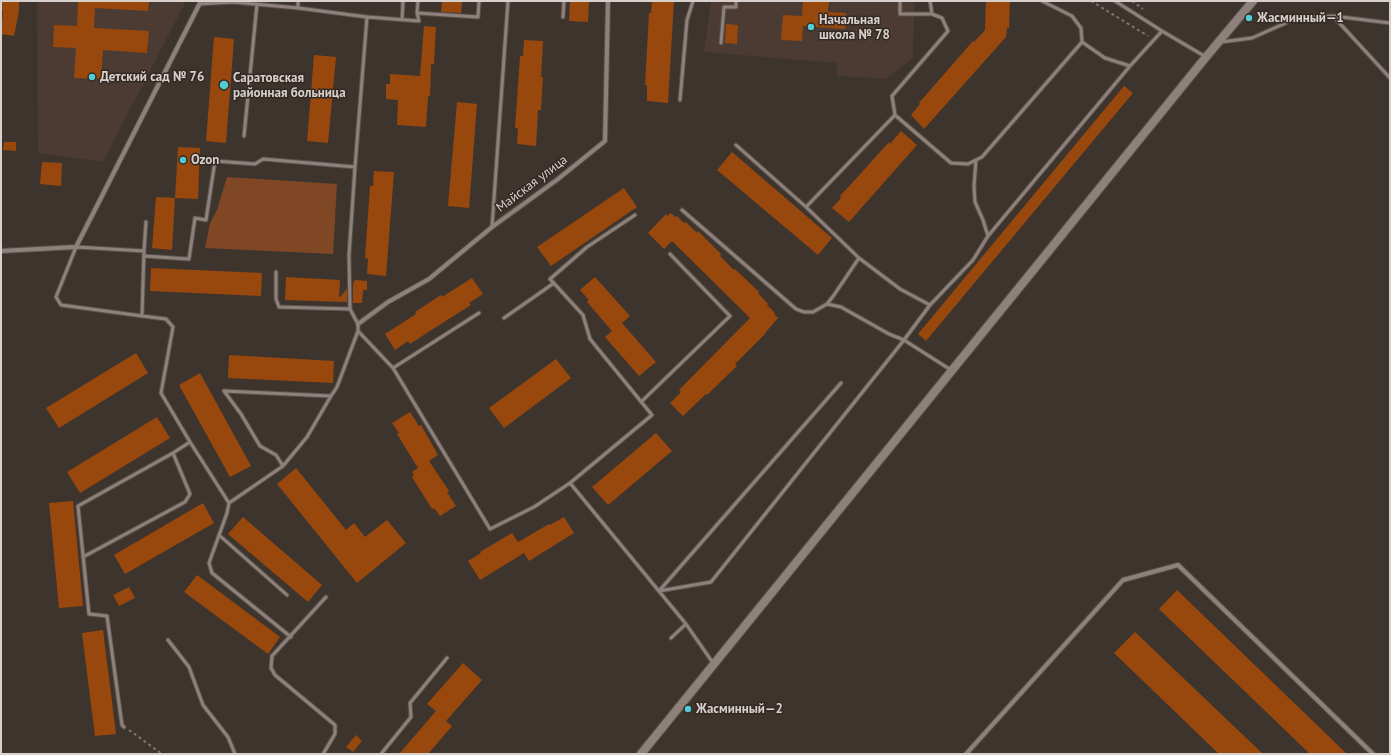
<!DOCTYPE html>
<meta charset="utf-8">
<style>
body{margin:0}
#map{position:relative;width:1391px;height:755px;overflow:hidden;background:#3e342e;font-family:"PT Sans",sans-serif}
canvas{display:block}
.frame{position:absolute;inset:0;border:2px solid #d7d0cd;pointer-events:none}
</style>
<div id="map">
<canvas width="1391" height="755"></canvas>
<div class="frame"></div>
</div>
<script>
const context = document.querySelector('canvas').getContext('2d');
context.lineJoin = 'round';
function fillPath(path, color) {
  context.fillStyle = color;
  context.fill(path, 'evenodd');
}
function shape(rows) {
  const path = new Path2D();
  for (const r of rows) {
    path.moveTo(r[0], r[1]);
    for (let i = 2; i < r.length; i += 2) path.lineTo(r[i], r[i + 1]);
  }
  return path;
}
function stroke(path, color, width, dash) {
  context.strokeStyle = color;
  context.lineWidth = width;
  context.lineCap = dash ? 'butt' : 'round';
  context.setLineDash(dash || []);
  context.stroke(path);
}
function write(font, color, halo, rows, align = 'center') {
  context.font = font + ' "PT Sans",sans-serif';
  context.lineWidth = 3;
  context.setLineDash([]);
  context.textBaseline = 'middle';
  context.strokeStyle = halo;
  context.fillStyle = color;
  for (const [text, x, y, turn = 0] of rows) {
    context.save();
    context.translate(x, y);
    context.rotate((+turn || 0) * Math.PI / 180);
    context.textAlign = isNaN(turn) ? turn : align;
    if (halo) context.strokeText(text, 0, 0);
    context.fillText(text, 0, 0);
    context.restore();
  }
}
const built = shape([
 [37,1,186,1,103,162,38,153],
 [711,1,914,1,913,58,885,79,837,76,837,63,704,52]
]);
const green = shape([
 [227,177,337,184,333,254,205,248,210,223,217,210]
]);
const building = shape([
 [1,1,19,1,19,11,14,36,1,34,3,11,1,11],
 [78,1,149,1,148,11,95,8,94,28,149,31,147,53,103,50,101,79,74,78,76,48,53,47,54,25,77,26],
 [442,1,462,1,461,13,441,12],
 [570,1,589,1,588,22,569,21],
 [652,1,674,1,668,103,647,101,647,85,645,85,649,13,651,13],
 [803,1,829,1,828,12,846,13,845,29,803,26,802,41,781,40,783,15,802,16],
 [986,1,1010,1,1009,28,1007,28,1006,37,924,129,911,115,920,104,919,103,932,88,973,41,974,42,985,30],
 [726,24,738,25,737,44,725,43],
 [424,26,436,27,434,64,431,64,430,96,428,96,426,127,397,125,398,100,386,99,386,84,390,84,390,74,420,76],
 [214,37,234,39,226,143,206,141],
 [524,40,543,41,541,77,543,77,541,110,538,110,536,146,517,144,518,128,515,128,520,56,523,56],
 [314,55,336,57,328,143,307,141],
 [1124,86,1133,93,926,341,918,334],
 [457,102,477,104,469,208,448,206],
 [901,131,917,145,849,222,832,208,841,198,840,196,854,181,889,142,890,144],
 [4,142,16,142,16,151,3,150],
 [178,147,200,148,198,199,175,198],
 [732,152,832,238,818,255,717,170],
 [42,162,62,163,61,186,40,184],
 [374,171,394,172,386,276,367,274,368,259,365,258,370,186,373,186],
 [624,188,637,207,551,266,537,247],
 [156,197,175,198,172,250,152,248],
 [671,213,675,217,677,216,684,223,686,222,697,233,698,231,721,254,720,256,734,270,735,269,759,292,758,293,768,304,767,305,775,313,774,314,778,318,765,333,765,334,735,364,737,366,707,395,706,394,683,416,670,403,681,392,679,390,750,318,672,241,664,249,648,233,666,214,667,216],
 [151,268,262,273,261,296,150,291],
 [286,277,340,280,339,298,347,289,347,302,285,300],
 [595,277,630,316,622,323,656,362,639,376,605,337,612,331,587,302,589,300,580,290],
 [472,278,483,294,469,303,471,305,433,329,410,344,408,341,395,350,385,334,416,314,415,312,441,295,442,297],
 [355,280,367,281,367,290,363,290,362,303,353,303,353,283],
 [136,353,148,373,59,428,46,408],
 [229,355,334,361,333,383,228,378],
 [556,359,571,378,504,428,489,408],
 [200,373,251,466,230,477,179,385],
 [410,412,419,426,421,425,438,455,429,461,449,491,447,492,456,506,440,516,434,508,432,509,412,477,414,476,412,472,418,468,397,434,399,433,392,423],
 [157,417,170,438,80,493,67,472],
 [656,433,672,451,608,505,592,487],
 [296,468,346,530,354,523,365,537,387,520,406,543,357,583,277,484],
 [73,501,83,606,59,608,49,503],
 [203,503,214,523,125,574,114,555],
 [243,517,322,585,308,602,228,534],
 [564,517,574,533,529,561,524,553,480,580,468,561,481,553,480,552,512,533,518,542,549,524,550,525],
 [197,575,280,637,268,654,184,592],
 [129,587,135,598,119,606,113,595],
 [1177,590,1347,754,1310,754,1159,609],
 [103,630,116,734,95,736,82,633],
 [1135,632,1263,754,1219,754,1114,653],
 [463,663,482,680,446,721,452,726,428,754,399,754,436,711,427,704],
 [356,735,362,741,353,752,346,747]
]);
const path = shape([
 [1091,1,1148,36],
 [1132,1,1143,9],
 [129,730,162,754]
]);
const lane = shape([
 [900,1,900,14,932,14],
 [1042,1,1072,16,1081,28,1082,42],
 [1115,1,1162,31,1206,57],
 [298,8,298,1],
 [417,13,478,17,479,1],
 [1333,16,1390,23],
 [367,17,419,21,417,13,418,1],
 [563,17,564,1],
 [402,20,403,1],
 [1221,42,1252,38,1297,18,1333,16,1390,78],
 [721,43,724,7,736,7,736,1],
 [680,100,687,20,693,1],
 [895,115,951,163,968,164,982,157,1082,42,1105,58,1130,66,1162,31],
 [244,136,257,4],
 [736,145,806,207,859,258,900,289,930,305,904,340,889,334,841,307,827,304],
 [976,160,974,186,975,202,983,220,988,236],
 [806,207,895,115,892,96,948,31,942,18,932,14,930,1],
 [682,210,796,309,804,312,813,312,827,304,834,295,859,258],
 [635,215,587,247,550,279,583,315,590,339,652,415,570,483,686,624,713,663],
 [492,227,508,1],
 [144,251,146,222],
 [144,256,189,259,195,218,206,220,215,161,255,164,263,159,355,167,367,17,298,8,233,2,199,4],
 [276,272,276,299,279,307,350,309],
 [930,305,973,260,988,236,1130,66],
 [479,313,393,368,490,529,534,507,570,483],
 [504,318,554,283],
 [358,331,393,368],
 [841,383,659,591,711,582,904,340,951,370],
 [224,391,331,396,337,387,358,331,358,324,350,309,349,255,355,167],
 [224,391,241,414,260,446,276,455,283,466,229,503,227,513,209,563,212,573,291,637],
 [641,402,730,316,670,254],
 [190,442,229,503],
 [283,466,307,437,331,396],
 [219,535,287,595],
 [83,557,185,502,190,494,173,453],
 [671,638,686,624],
 [168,640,189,667,203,705,228,737,235,754],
 [124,727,122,725,107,616,89,614,78,506,173,453,190,442,161,393,173,327,166,319,142,316,144,251,76,247,56,297,61,305,142,316],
 [323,754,335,734,335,725,275,675,271,668,272,656,326,597],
 [381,754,411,717,410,703,447,658]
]);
const street = shape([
 [1,251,76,247,201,1],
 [358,324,388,302,429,279,492,227,558,179,605,141,608,1],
 [966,754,1123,580,1178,565,1373,754]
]);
const secondary = shape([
 [641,754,1206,57,1253,1]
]);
const markers = [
 [1249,18,4,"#51ccd2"],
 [811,27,4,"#51ccd2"],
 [92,77,4,"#51ccd2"],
 [224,85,5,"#51ccd2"],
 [183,160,4,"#51ccd2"],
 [688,709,4,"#51ccd2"]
];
const poiNames = [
 ["Жасминный—1",1257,18],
 ["Начальная",819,20],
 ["школа № 78",819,35],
 ["Детский сад № 76",100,77],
 ["Саратовская",233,78],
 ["районная больница",233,93],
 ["Ozon",191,160],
 ["Жасминный—2",696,709]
];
const streetNames = [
 ["Майская улица",532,184,-37]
];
fillPath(built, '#4b3b32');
fillPath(green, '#804724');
fillPath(building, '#98480d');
stroke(lane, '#5a514d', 5);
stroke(street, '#5a514d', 6);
stroke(secondary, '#5a514d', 10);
stroke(path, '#7c746f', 2, [3, 3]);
stroke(lane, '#8e817b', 3);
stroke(street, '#8e817b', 4);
stroke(secondary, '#8e817b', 8);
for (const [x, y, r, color] of markers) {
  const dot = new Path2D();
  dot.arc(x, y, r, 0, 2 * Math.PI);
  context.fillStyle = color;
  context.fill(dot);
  stroke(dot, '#342a24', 1.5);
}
write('bold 13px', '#d7d0cd', '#342a24', poiNames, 'left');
write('13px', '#d7d0cd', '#342a24', streetNames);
</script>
